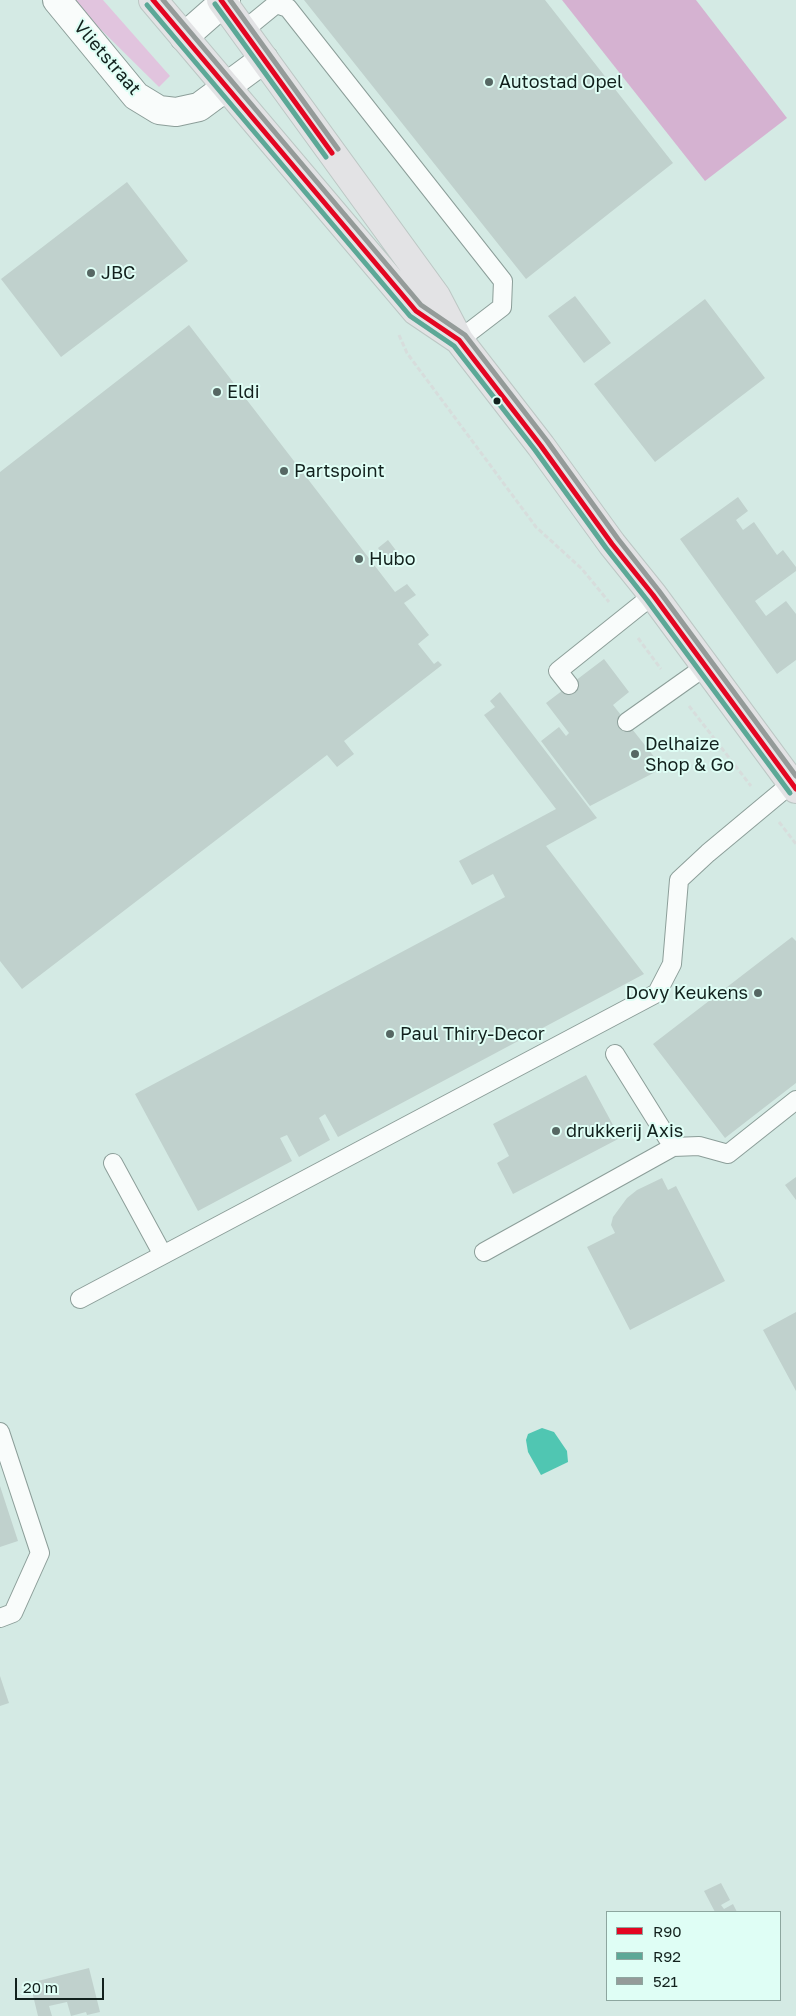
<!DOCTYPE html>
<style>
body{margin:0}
#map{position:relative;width:796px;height:2016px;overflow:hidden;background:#d4eae4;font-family:"Golos Text",sans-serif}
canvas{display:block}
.legend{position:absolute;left:606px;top:1911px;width:175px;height:90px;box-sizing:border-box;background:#dffef5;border:1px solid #8da69f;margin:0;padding:6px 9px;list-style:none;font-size:15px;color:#12211d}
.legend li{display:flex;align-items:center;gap:10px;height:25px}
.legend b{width:25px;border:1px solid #8da69f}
.scale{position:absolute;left:15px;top:1978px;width:89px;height:22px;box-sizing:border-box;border:2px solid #12211d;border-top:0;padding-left:6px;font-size:15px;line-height:18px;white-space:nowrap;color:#12211d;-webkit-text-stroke:4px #dffef5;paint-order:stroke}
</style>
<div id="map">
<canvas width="796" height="2016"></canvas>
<ul class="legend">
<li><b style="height:6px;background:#e40521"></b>R90</li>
<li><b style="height:6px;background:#5ca897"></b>R92</li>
<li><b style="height:6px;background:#949b99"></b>521</li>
</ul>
<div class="scale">20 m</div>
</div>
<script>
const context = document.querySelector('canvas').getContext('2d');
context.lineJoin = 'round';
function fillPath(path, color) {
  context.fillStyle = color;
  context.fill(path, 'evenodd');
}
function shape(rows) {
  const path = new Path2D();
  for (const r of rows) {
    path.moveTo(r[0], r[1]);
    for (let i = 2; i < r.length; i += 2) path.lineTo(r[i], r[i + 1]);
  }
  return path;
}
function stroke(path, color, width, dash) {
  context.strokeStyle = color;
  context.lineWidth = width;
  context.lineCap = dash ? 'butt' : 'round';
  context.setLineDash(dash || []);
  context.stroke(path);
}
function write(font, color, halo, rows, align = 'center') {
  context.font = font + ' "Golos Text",sans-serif';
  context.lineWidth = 4;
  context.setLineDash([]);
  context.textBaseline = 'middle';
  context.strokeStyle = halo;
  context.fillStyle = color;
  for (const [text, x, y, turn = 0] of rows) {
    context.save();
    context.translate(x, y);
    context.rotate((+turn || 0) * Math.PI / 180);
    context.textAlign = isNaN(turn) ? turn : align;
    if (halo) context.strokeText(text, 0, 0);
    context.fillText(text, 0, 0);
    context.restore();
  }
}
const green = shape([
 [71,0,103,0,170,76,159,87]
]);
const forest = shape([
 [562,0,696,0,787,118,705,181]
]);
const water = shape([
 [542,1428,554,1432,567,1451,568,1462,541,1475,528,1452,526,1440,528,1434]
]);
const building = shape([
 [304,0,545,0,673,163,526,279],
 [127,182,188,261,61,357,1,279],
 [575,296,611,343,584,363,548,316],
 [705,299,765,378,655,462,594,384],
 [189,325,395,592,407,584,416,595,404,603,429,635,418,644,434,664,438,661,442,665,344,741,354,754,337,767,327,755,22,989,0,961,0,472],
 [738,497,748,511,736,520,743,530,754,522,777,555,783,550,796,567,796,571,755,601,766,616,786,601,796,614,796,660,777,674,680,539],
 [388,540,401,557,391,565,378,548],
 [604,659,629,692,613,705,663,768,590,806,541,741,559,727,566,736,569,733,546,703],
 [500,692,597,818,546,846,644,974,338,1137,325,1114,319,1118,330,1140,299,1157,287,1135,280,1138,292,1161,198,1211,135,1094,505,897,493,874,472,885,459,861,556,809,484,715,495,707,490,701],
 [792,937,796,941,796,1083,725,1138,653,1044],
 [586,1075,620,1138,513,1194,497,1163,509,1156,493,1124],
 [796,1177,796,1200,785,1185],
 [662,1178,668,1190,676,1186,725,1281,630,1330,587,1247,615,1233,611,1225,613,1217,627,1198,637,1190],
 [796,1312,796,1391,763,1330],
 [0,1486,18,1541,0,1547],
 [0,1676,9,1703,0,1706],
 [721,1883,730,1900,721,1905,724,1909,733,1904,737,1912,715,1912,704,1891],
 [89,1968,100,2012,87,2015,86,2012,71,2016,67,2002,49,2006,52,2016,38,2016,30,1983]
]);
const path = shape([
 [399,335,407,353,536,527,582,569,609,602],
 [638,638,661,669],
 [689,706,751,786],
 [779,822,796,844]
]);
const service = shape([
 [243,31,276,4,288,8,503,281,502,307,459,340],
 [569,685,558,671,653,595],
 [627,722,706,666],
 [615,1054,673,1147],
 [113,1163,163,1255],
 [484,1252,673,1147,699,1146,728,1154,796,1100],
 [80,1299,657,993,672,964,679,880,708,853,792,783],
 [0,1432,40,1553,13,1613,0,1618]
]);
const minor = shape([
 [57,0,136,96,159,110,176,112,199,107,264,59],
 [184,37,226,0]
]);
const primary = shape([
 [153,0,416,311,456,338],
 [221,0,436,296,459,340,541,446,612,544,653,595,796,789]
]);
const bus1 = shape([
 [153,0,416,311,459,340,541,446,612,544,653,595,796,789],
 [221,0,332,153]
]);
const bus2 = shape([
 [215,4,326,157],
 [147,5,410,316,454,346,535,450,606,548,647,600,790,793]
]);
const bus3 = shape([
 [163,0,421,305,465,335,547,441,618,539,659,591,796,776],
 [230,0,338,149]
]);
const markers = [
 [489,82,5,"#566763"],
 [91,273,5,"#566763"],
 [217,392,5,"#566763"],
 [497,401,4.5,"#12211d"],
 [284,471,5,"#566763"],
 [359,559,5,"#566763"],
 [635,754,5,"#566763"],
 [758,993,5,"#566763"],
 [390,1034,5,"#566763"],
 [556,1131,5,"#566763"]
];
const streetNames = [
 ["Vlietstraat",107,58,49]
];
const poiNames = [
 ["Autostad Opel",499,82],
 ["JBC",101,273],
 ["Eldi",227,392],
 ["Partspoint",294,471],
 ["Hubo",369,559],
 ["Delhaize",645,744],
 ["Shop & Go",645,765],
 ["Dovy Keukens",748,993,"right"],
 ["Paul Thiry-Decor",400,1034],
 ["drukkerij Axis",566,1131]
];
fillPath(green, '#e1c4de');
fillPath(forest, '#d5b2d1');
fillPath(water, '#50c6b2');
fillPath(building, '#c0d1cd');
stroke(service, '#8c9e99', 20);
stroke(minor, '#8c9e99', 30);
stroke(primary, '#bcc7c4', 30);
stroke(path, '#d7dddc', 3, [5, 2.5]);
stroke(service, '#f9fcfb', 18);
stroke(minor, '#f9fcfb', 28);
stroke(primary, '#e3e3e5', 28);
stroke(bus1, '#e40521', 5);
stroke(bus2, '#5ca897', 5);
stroke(bus3, '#949b99', 5);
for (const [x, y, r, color] of markers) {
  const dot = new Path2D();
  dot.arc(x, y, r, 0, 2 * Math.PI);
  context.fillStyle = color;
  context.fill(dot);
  stroke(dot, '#dffef5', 2);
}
write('18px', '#12211d', '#dffef5', streetNames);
write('18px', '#12211d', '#dffef5', poiNames, 'left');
</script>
